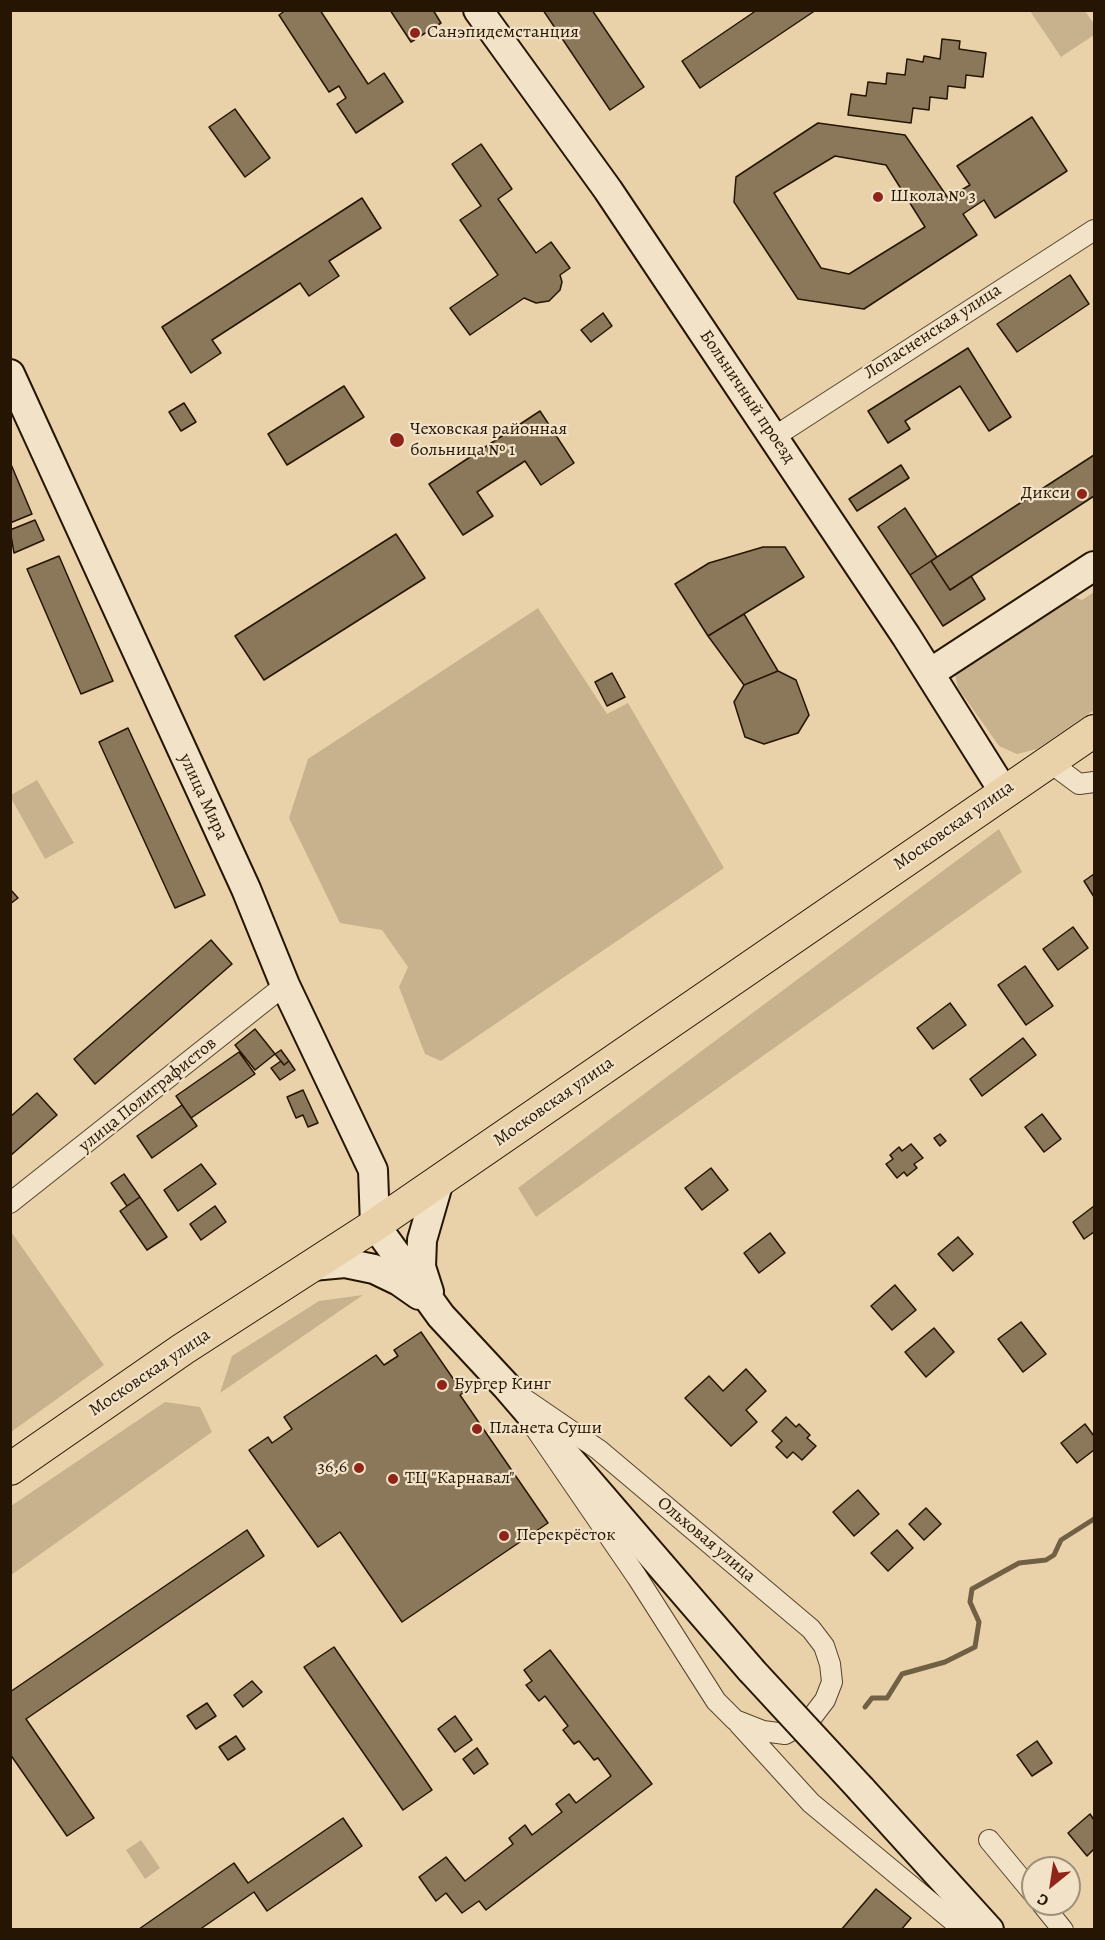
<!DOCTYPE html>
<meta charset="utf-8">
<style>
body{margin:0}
#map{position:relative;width:1105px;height:1940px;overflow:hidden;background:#e9d2aa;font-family:Alegreya,serif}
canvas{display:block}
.frame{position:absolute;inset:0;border:12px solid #251502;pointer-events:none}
.north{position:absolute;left:1021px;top:1856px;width:60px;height:60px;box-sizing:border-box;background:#f1e2c8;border:2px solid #9f9079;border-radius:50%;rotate:210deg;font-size:16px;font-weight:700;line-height:24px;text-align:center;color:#251502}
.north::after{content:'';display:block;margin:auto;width:21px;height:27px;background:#8f2418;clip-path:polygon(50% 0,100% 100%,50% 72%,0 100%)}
</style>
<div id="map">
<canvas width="1105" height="1940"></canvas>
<div class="frame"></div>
<div class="north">С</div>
</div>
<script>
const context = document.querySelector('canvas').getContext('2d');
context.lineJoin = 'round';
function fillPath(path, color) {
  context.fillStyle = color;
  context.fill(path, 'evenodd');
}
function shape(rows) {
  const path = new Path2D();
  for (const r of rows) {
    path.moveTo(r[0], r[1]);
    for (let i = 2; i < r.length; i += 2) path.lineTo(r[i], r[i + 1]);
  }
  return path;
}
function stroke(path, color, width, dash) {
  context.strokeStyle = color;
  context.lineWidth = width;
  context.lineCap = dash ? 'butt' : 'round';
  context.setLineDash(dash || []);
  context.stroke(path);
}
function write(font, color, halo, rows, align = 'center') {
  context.font = font + ' Alegreya,serif';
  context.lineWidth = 4.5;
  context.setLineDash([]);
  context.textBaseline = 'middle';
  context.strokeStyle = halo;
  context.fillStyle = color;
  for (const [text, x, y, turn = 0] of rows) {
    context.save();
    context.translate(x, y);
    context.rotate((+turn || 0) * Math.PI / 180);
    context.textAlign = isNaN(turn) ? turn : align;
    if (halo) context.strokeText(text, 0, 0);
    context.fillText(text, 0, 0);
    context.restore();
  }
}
const green = shape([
 [1030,11,1085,11,1094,24,1094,35,1061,57],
 [1094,592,1094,710,1037,749,1017,754,999,746,958,688,955,674,961,663,1067,595,1082,600],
 [538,608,607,714,628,703,724,868,441,1061,425,1054,399,987,408,967,382,930,340,923,289,818,308,759],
 [37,780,74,843,45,859,11,798,11,795],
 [999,829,1022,872,536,1217,518,1188],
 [10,1230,104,1365,11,1432,10,1432],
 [363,1295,220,1393,232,1356,319,1301],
 [165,1402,200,1407,212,1432,11,1575,11,1506],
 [141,1840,160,1868,145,1879,126,1850]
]);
const stream = shape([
 [865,1707,872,1698,887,1698,902,1674,945,1662,975,1647,979,1622,970,1602,972,1589,1019,1563,1046,1560,1054,1555,1061,1540,1094,1519]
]);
const building = shape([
 [286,10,320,10,368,84,384,73,403,102,356,133,337,104,346,98,339,86,329,92,279,15,286,10],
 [390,10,433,10,441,23,411,42,390,10],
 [543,10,592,10,644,87,610,110,543,10],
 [816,10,700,88,682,61,757,10,816,10],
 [942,39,960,41,959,49,986,53,983,77,966,75,965,88,948,86,947,99,930,97,929,110,913,108,911,123,848,115,851,94,866,96,868,82,886,84,887,73,905,75,907,59,923,62,924,56,940,59,942,39],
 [235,109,270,158,245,177,209,127,235,109],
 [1032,117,1067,171,995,218,984,200,963,214,977,235,864,309,798,299,734,202,736,177,818,123,905,135,948,198,970,185,957,166,1032,117],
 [835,156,886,165,925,227,849,274,821,268,774,193,835,156],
 [481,144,512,189,498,199,536,253,551,242,570,268,560,275,562,282,560,290,549,301,536,303,524,298,470,335,450,308,498,275,460,220,481,206,452,164,481,144],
 [362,198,381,228,329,261,339,276,309,296,300,283,212,340,221,353,191,373,162,327,362,198],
 [1070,275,1089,304,1017,352,997,324,1070,275],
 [603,313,612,326,591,342,581,330,603,313],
 [968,348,1011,417,989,431,960,386,905,421,910,429,888,443,868,411,968,348],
 [344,386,364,417,287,465,268,434,344,386],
 [184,403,196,422,181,431,169,412,184,403],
 [540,411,574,463,541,485,525,461,477,492,493,516,463,535,429,484,540,411],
 [1094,455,1094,496,950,590,931,561,1094,455],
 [10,462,32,514,10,523,10,462],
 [901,465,909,478,857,511,849,499,901,465],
 [905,508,937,557,910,575,878,527,905,508],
 [35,520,44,540,14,553,10,530,35,520],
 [396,534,425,578,264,680,235,636,396,534],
 [763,547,785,547,804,577,708,636,675,584,709,563,763,547],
 [59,556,113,681,81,694,27,569,59,556],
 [931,561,950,590,971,576,985,599,943,626,910,575,931,561],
 [744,614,778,671,744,685,708,636,744,614],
 [778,671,796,680,809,715,798,733,764,744,745,737,734,702,744,685,778,671],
 [612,673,625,697,607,706,595,682,612,673],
 [128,728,205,895,175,908,99,742,128,728],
 [1094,874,1094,897,1084,881,1094,874],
 [10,889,18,898,10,904,10,889],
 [1073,927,1088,948,1058,970,1043,949,1073,927],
 [211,940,232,964,95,1084,74,1059,211,940],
 [1025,966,1053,1006,1026,1025,998,985,1025,966],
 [950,1003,966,1025,933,1049,917,1028,950,1003],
 [255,1029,275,1054,255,1070,235,1045,255,1029],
 [1023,1038,1036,1055,982,1096,970,1079,1023,1038],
 [281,1050,289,1061,284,1065,275,1054,281,1050],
 [239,1052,255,1074,191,1118,176,1096,239,1052],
 [281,1061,284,1065,289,1061,295,1070,280,1080,271,1068,281,1061],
 [303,1090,318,1123,308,1127,303,1115,296,1118,287,1097,303,1090],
 [37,1093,57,1115,10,1156,10,1117,37,1093],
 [182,1105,197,1126,152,1158,137,1136,182,1105],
 [1042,1114,1061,1139,1044,1152,1025,1127,1042,1114],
 [940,1134,946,1141,940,1146,934,1138,940,1134],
 [911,1144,923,1158,914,1164,917,1168,907,1176,904,1172,897,1178,886,1164,893,1159,890,1155,899,1147,902,1151,911,1144],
 [201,1164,216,1184,178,1211,164,1190,201,1164],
 [711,1168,728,1190,702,1210,685,1188,711,1168],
 [124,1174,140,1197,127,1206,111,1183,124,1174],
 [140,1197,167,1237,147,1250,120,1211,140,1197],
 [215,1206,226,1222,201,1240,190,1224,215,1206],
 [1094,1206,1094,1232,1084,1239,1073,1222,1094,1206],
 [770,1233,785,1253,759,1273,744,1253,770,1233],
 [958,1237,973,1254,953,1271,938,1254,958,1237],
 [895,1285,916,1310,892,1330,871,1306,895,1285],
 [1021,1322,1046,1354,1023,1372,998,1339,1021,1322],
 [934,1328,954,1352,926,1377,905,1352,934,1328],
 [421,1332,463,1393,460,1395,548,1523,402,1622,340,1532,318,1547,249,1450,268,1437,272,1443,292,1429,284,1417,376,1355,384,1365,398,1356,394,1350,421,1332],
 [746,1369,766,1391,746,1410,757,1422,731,1446,685,1398,709,1376,723,1391,746,1369],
 [786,1417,796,1427,799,1424,810,1435,807,1438,816,1446,802,1460,793,1452,787,1458,776,1447,782,1441,772,1431,786,1417],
 [1085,1424,1094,1436,1094,1450,1077,1463,1061,1443,1085,1424],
 [858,1490,879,1514,854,1536,833,1512,858,1490],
 [926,1508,941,1524,924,1540,909,1524,926,1508],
 [247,1530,264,1556,26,1719,94,1818,67,1836,10,1754,10,1692,247,1530],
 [897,1530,913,1548,888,1571,871,1553,897,1530],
 [334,1647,432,1790,403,1810,304,1667,334,1647],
 [550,1650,652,1784,486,1910,479,1901,462,1913,446,1893,436,1901,419,1877,446,1857,465,1881,513,1844,509,1838,525,1825,532,1835,562,1812,556,1804,569,1794,576,1803,611,1776,598,1758,594,1760,579,1741,574,1744,563,1730,568,1726,545,1696,539,1701,526,1685,532,1681,524,1670,550,1650],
 [252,1681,262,1692,243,1707,234,1695,252,1681],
 [207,1703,216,1716,196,1729,187,1716,207,1703],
 [455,1716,472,1740,455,1752,438,1729,455,1716],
 [236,1736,245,1749,228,1760,219,1747,236,1736],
 [1037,1741,1052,1763,1032,1776,1017,1755,1037,1741],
 [477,1748,488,1764,474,1774,463,1759,477,1748],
 [1090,1814,1094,1820,1094,1849,1087,1856,1068,1833,1090,1814],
 [343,1818,362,1846,267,1911,254,1892,199,1930,139,1929,234,1863,248,1883,343,1818],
 [876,1889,911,1918,901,1930,841,1930,876,1889]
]);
const street = shape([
 [774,437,1094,230],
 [1048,761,1079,784,1094,782],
 [10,1203,285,985],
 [507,1387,599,1450,811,1629,824,1646,830,1664,832,1682,825,1700,809,1721,785,1734,763,1731,735,1720,716,1701,637,1577,507,1387],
 [739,1724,811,1803,964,1930],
 [989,1840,1033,1893],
 [1042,1904,1063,1930]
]);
const secondary = shape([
 [478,10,608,190,906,636,1004,792],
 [10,374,246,889,285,985,373,1170,375,1225,441,1316,507,1387,751,1670],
 [930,673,1094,566],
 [312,1266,345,1263,374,1269,399,1281,419,1295],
 [429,1292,421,1267,422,1240,439,1181],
 [861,1789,989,1930]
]);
const primary = shape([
 [10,1469,183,1349,375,1225,1094,731]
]);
const secondaryBridge = shape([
 [751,1670,861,1789]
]);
const markers = [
 [415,33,6,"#8f2418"],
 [878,197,6,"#8f2418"],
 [397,440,8,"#8f2418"],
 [1082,494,6,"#8f2418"],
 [442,1385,6,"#8f2418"],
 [477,1429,6,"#8f2418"],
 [359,1468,6,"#8f2418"],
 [393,1479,6,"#8f2418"],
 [504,1536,6,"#8f2418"]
];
const poiNames = [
 ["Санэпидемстанция",427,33],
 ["Школа № 3",890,197],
 ["Чеховская районная",410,430],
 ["больница № 1",410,451],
 ["Дикси",1070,494,"right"],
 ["Бургер Кинг",454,1385],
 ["Планета Суши",489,1429],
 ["36,6",347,1468,"right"],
 ["ТЦ \"Карнавал\"",405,1479],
 ["Перекрёсток",516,1536]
];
const streetNames = [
 ["Лопасненская улица",933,332,-33],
 ["Больничный проезд",747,397,56],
 ["улица Мира",203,797,65],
 ["Московская улица",954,826,-35],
 ["улица Полиграфистов",148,1095,-39],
 ["Московская улица",554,1102,-35],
 ["Московская улица",150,1373,-34],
 ["Ольховая улица",706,1540,40]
];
fillPath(green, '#c8b28d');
stroke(stream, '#726045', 5);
fillPath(building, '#8b7759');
stroke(building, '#251502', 1.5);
stroke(street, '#56442c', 22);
stroke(secondary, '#251502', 32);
stroke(primary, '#251502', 34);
stroke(street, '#f1e2c8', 20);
stroke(secondary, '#f1e2c8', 28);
stroke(primary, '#e9d2aa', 32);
stroke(secondaryBridge, '#251502', 32, []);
stroke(secondaryBridge, '#f1e2c8', 28);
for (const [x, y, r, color] of markers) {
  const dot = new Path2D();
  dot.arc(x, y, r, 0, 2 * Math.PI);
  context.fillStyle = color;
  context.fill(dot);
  stroke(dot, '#f1e2c8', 2);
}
write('18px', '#251502', '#f1e2c8', poiNames, 'left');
write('18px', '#251502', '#f1e2c8', streetNames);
</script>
